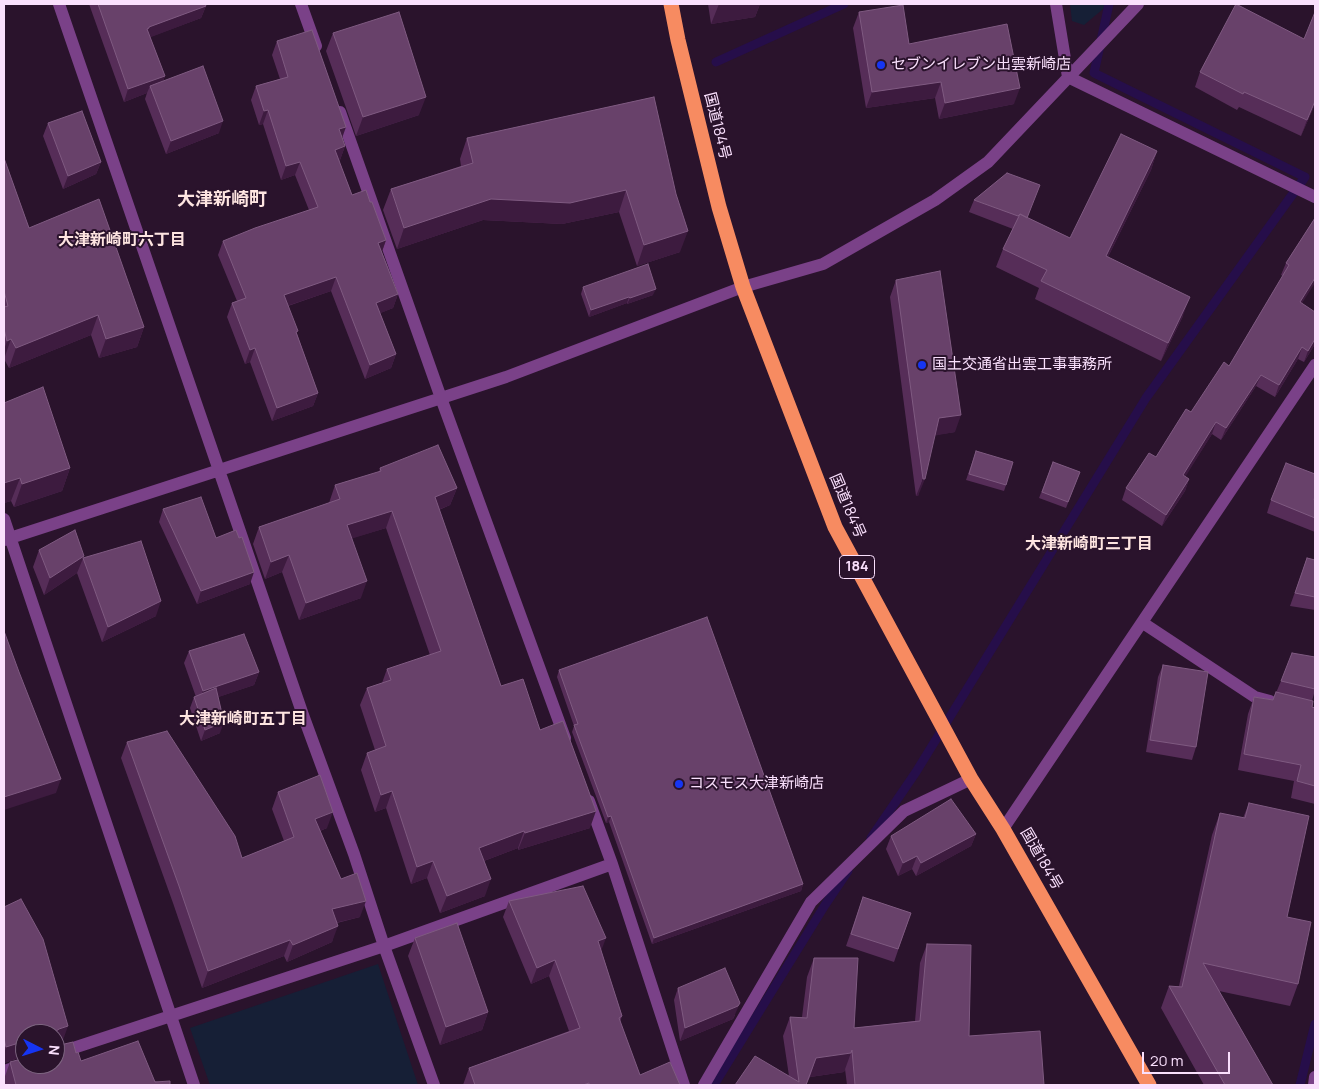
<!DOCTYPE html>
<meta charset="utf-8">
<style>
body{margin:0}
#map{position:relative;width:1319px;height:1089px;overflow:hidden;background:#2a132c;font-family:Manrope,sans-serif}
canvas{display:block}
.frame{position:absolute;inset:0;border:5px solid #fae0fd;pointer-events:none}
.north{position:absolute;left:15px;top:1024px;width:50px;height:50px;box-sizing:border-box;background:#2a132c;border:1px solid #7d6580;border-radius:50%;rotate:95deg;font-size:14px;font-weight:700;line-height:20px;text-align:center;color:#fae0fd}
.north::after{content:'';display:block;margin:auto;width:18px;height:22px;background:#1635f3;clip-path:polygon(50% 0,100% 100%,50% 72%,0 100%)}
.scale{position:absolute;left:1142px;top:1052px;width:88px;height:22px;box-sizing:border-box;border:2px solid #fae0fd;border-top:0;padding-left:6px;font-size:15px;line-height:18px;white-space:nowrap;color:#fae0fd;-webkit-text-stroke:4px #2a132c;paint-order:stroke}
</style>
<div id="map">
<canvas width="1319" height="1089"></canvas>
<div class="frame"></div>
<div class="north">N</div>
<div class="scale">20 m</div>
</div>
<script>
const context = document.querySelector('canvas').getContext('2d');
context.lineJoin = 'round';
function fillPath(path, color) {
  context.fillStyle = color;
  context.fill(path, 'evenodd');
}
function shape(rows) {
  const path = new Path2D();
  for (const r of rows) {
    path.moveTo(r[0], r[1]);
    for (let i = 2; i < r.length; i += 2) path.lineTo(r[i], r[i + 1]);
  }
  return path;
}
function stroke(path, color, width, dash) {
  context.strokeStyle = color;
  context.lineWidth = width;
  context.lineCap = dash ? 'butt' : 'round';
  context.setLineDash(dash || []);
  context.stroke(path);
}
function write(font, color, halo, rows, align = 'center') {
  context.font = font + ' Manrope,"Noto Sans JP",sans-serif';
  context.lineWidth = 4;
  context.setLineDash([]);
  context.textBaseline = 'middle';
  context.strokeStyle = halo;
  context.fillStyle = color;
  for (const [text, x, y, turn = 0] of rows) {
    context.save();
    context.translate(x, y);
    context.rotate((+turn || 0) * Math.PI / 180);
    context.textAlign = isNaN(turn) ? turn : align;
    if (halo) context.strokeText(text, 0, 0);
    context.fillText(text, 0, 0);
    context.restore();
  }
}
const green = shape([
 [1070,4,1109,4,1084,25,1072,21],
 [378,964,418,1085,210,1085,190,1028]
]);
const stream = shape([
 [716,62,844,4],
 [871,838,916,772,1146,398,1305,177,1094,73,1109,4],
 [714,1085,825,905,848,871],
 [1300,1085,1315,1024]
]);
const minor = shape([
 [59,4,303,715,354,854,384,946,434,1085],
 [301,4,316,46],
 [1056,4,1068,77],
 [1068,77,1315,197],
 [340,112,441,398,565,738],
 [4,519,194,1085],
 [4,540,506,377,743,287,823,264,935,200,988,162,1138,4],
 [1143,623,1255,697,1270,701],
 [589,801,612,864,684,1085],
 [1003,829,1315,365],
 [55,1054,384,946,612,864],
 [4,1071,26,1064],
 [704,1085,811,902,904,811,971,779],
 [1314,1085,1315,1077]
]);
const highway = shape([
 [671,4,678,40,719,207,743,287,835,527,971,779,1003,829,1149,1085]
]);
const wall = shape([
 [89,4,205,4,206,6,201,18,150,37,165,76,163,81,219,133,166,154,145,99,147,93,124,102],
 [708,4,760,4,755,17,711,24],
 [859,12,909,44,1014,104,939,119,935,98,866,108,853,28],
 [333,33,419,115,356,136,326,51],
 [1304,39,1315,104,1301,136,1239,107,1237,110,1195,87,1200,72],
 [277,41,342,138,345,146,340,160,339,161,352,195,370,202,386,240,382,252,398,294,393,308,380,313,396,354,391,368,365,379,331,291,288,306,297,334,318,393,313,406,272,421,250,362,245,364,227,317,232,303,237,301,218,255,223,241,309,210,295,175,281,180,263,124,259,125,251,100,256,86,280,79,272,55],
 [654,97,680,252,637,266,619,212,562,224,483,220,397,249,383,210,391,189,461,166,460,159,467,138],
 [48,123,101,162,96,174,63,189,43,136],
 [1157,151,1151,170,1108,257,1183,316,1161,361,1035,299,1039,288,996,267,1003,249,1013,229,969,212,974,200,1028,218,1070,238],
 [4,158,29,228,144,327,137,347,99,358,91,335,9,368,4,359],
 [1315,218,1302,304,1315,312,1315,344,1304,362,1298,359,1275,397,1256,386,1221,440,1212,434,1185,476,1189,479,1185,491,1162,526,1122,500,1126,488,1156,457,1191,412,1229,366,1283,276,1281,275,1286,263],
 [896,280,955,432,935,435,918,496,916,496,890,297],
 [583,287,653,295,627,304,627,303,589,317,581,294],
 [4,403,70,468,62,491,14,507,11,501,4,503],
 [976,451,1006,485,1004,491,966,480],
 [1053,462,1080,472,1066,508,1039,498],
 [380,468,457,488,450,505,439,510,501,686,540,730,590,828,518,850,518,848,484,861,485,896,440,913,427,878,411,884,386,808,375,812,361,770,367,753,375,750,360,705,367,688,382,683,387,669,430,655,386,528,352,538,361,598,299,620,282,572,265,579,253,544,259,527,329,503,335,485,379,472],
 [1271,500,1315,501,1315,532,1267,513],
 [163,509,216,538,250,584,197,604,159,522],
 [39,550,84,556,83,558,156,616,102,642,77,573,44,595,33,567],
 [1307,558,1315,560,1315,610,1290,606],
 [189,651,259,672,254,685,218,697,220,733,201,741,190,708,194,697,196,697,184,663],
 [1315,657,1315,690,1312,701,1312,707,1315,708,1315,804,1291,798,1294,781,1238,770,1248,714,1254,697,1273,700,1281,681],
 [1163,665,1196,747,1192,760,1146,752,1158,677],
 [559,670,803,884,801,891,652,944,609,822,606,823,572,732,574,726,557,677],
 [127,742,242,858,284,841,272,809,278,792,327,828,320,831,341,879,360,917,337,923,332,942,287,962,284,956,202,988,173,903,121,758],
 [1249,803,1287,917,1298,984,1290,1006,1219,991,1273,1085,1204,1085,1161,1008,1169,986,1179,986,1212,835,1220,813,1243,818],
 [976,834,971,846,916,876,912,869,898,876,886,849,891,836],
 [863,897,911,913,894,962,846,946],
 [509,901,601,950,622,1016,620,1022,640,1075,680,1085,463,1085,469,1068,569,1031,549,976,531,984,503,917],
 [4,907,62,1043,58,1044,76,1053,81,1061,170,1085,5,1085,4,1079,10,1062,55,1064,55,1034,25,1034,25,1056,4,1063],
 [415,938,488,1012,482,1030,440,1045,408,956],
 [927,944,969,1036,1044,1085,847,1085,845,1069,844,1072,810,1077,806,1085,735,1085,789,1076,783,1036,790,1017,802,1017,807,977,814,958,854,1028,915,1021,920,963],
 [678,988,735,1015,733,1019,680,1041,674,1000]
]);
const shadedWall = shape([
 [719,4,760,4,755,17,711,24],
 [206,6,201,18,146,39,147,29,149,27],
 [165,76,160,88,150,86,147,93,124,102,128,89],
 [941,82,935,98,866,108,872,92],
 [1020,88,1014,104,939,119,945,103],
 [426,97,419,115,356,136,363,117],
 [1315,101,1315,104,1301,136,1307,120],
 [268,110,263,124,259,125,264,111],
 [223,121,219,133,166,154,171,141],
 [346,127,341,141,339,129],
 [345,146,340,160,330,164,335,150],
 [1157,151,1151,170,1099,275,1106,256],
 [101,162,96,174,63,189,68,176],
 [300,162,295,175,281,180,286,166],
 [626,190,619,212,562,224,483,220,397,249,404,228,491,199],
 [688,231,680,252,637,266,644,245],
 [386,240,381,254,378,243],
 [336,277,331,291,278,309,284,295],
 [1315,278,1315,283,1295,314,1300,302],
 [656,289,653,295,627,304,630,298],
 [398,294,393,308,371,317,376,303],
 [629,297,627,303,589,317,591,310],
 [1190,297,1183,316,1161,361,1168,343],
 [98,315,91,335,9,368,16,348],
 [144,327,137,347,99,358,106,339],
 [11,339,4,359,4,350,7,341],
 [1315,339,1315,344,1304,362,1308,351],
 [1302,347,1298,359,1275,397,1279,385],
 [255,348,250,362,245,364,250,350],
 [396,354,391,368,365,379,370,365],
 [1261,375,1256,386,1221,440,1226,428],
 [318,393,313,406,272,421,277,408],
 [961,415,955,432,933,436,939,418],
 [1216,422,1212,434,1179,487,1183,475],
 [70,468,62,491,14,507,22,484],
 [20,478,11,501,4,503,4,483],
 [923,479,925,479,918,496,916,496],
 [1189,479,1185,491,1162,526,1166,515],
 [457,488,450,505,428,514,435,497],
 [392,511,386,528,341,542,347,525],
 [289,555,282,572,265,579,271,562],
 [84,556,77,573,44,595,50,578],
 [254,572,250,584,197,604,201,591],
 [367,581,361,598,299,620,306,603],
 [161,601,156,616,102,642,108,627],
 [259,672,254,685,198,704,203,691],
 [224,722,220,733,201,741,205,730],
 [61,779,56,793,4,810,4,797],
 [392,791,386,808,375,812,381,795],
 [596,811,590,828,518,850,525,833],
 [333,812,327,828,309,835,315,819],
 [611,816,609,822,606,823,608,817],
 [524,831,518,848,473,865,479,848],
 [976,834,971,846,916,876,921,863],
 [917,856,912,869,898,876,903,863],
 [433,861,427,878,411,884,417,867],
 [491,879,485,896,440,913,447,896],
 [803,884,801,891,652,944,654,938],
 [366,901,360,917,326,925,332,909],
 [338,926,332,942,287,962,293,945],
 [606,938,600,954,598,941],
 [290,940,284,956,202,988,208,971],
 [555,960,549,976,531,984,537,968],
 [740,1003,733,1019,680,1041,685,1028],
 [488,1012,482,1030,440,1045,446,1027],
 [68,1026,62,1043,55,1045,55,1034,54,1034,55,1032,59,1029],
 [25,1041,25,1053,24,1056,4,1063,4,1054,6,1047],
 [852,1050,844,1072,810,1077,816,1058]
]);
const building = shape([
 [98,4,205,4,206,6,149,27,149,28,147,29,165,76,128,89,98,4],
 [1236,4,1304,39,1315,12,1315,101,1307,120,1244,92,1243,94,1200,72,1236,4],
 [903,5,909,44,1007,24,1020,88,945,103,941,82,872,92,859,12,903,5],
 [399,12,426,97,363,117,333,33,399,12],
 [312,30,346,127,339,129,345,146,335,150,352,195,366,190,370,202,372,202,386,240,378,243,398,294,376,303,396,354,370,365,336,277,284,295,298,331,296,332,318,393,277,408,255,348,250,350,232,303,246,298,223,241,255,228,318,207,300,162,286,166,268,110,264,111,256,86,288,77,277,41,312,30],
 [203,66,223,121,171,141,150,86,203,66],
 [654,97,676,194,688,231,644,245,626,190,570,203,491,199,404,228,391,189,473,163,467,138,654,97],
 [82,111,101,162,68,176,48,123,82,111],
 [1121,134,1157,151,1106,256,1190,297,1168,343,1041,281,1047,270,1003,249,1020,214,1070,238,1121,134],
 [4,158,29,228,99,199,144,327,106,339,98,315,16,348,11,339,7,341,4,329,4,307,8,306,4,291,4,158],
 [1007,173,1040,185,1027,218,1020,214,1018,216,974,200,1007,173],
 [1315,218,1315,278,1300,302,1315,312,1315,339,1308,351,1302,347,1279,385,1261,375,1226,428,1216,422,1183,475,1189,479,1166,515,1126,488,1149,453,1156,457,1186,409,1191,412,1224,362,1229,366,1289,265,1286,263,1315,218],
 [648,264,656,289,630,298,629,297,591,310,583,287,648,264],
 [940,271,961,415,939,418,925,479,923,479,896,280,940,271],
 [43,387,70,468,22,484,20,478,4,483,4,403,43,387],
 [438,445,457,488,435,497,501,686,523,679,540,730,563,721,596,811,525,833,524,831,479,848,491,879,447,896,433,861,417,867,392,791,381,795,367,753,386,746,367,688,391,680,387,669,441,651,392,511,347,525,367,581,306,603,289,555,271,562,259,527,340,499,335,485,381,471,380,468,438,445],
 [976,451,1013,462,1006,485,969,474,976,451],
 [1053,462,1080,472,1068,502,1042,492,1053,462],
 [1286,463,1315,474,1315,496,1314,500,1315,501,1315,518,1271,500,1286,463],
 [201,497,216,538,236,530,239,538,242,537,254,572,201,591,163,509,201,497],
 [75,530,84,556,50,578,39,550,75,530],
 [141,541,161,601,108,627,83,558,141,541],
 [1307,558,1315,560,1315,597,1295,593,1307,558],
 [707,617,803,884,654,938,611,816,608,817,574,725,578,724,559,670,707,617],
 [4,631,19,672,61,779,4,797,4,631],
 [244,634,259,672,203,691,189,651,244,634],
 [1292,653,1315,657,1315,689,1281,681,1292,653],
 [1163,665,1208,672,1196,747,1150,740,1163,665],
 [216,688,224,722,205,730,194,697,216,688],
 [1276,692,1313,701,1312,707,1315,708,1315,786,1297,781,1301,765,1244,754,1254,697,1273,700,1276,692],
 [167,731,235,836,242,858,294,837,278,792,320,775,333,812,315,819,341,879,357,873,366,901,332,909,338,926,293,945,290,940,208,971,179,886,127,742,167,731],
 [951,799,976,834,921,863,917,856,903,863,891,836,951,799],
 [1249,803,1309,816,1287,917,1311,922,1298,984,1203,963,1273,1085,1225,1085,1169,986,1182,987,1220,813,1245,818,1249,803],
 [583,886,606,938,598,941,622,1016,619,1018,640,1075,670,1062,680,1085,589,1085,589,1083,583,1085,475,1085,469,1068,580,1028,555,960,537,968,509,901,583,886],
 [863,897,911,913,898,949,851,934,863,897],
 [21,899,43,939,68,1026,59,1029,55,1032,54,1034,25,1034,25,1041,6,1047,4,1038,4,907,21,899],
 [457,923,488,1012,446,1027,415,938,457,923],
 [927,944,971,945,969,1036,1040,1031,1044,1085,855,1085,852,1050,851,1053,816,1058,806,1085,735,1085,755,1056,799,1082,790,1017,807,1018,814,958,858,958,854,1028,920,1021,927,944],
 [725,968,740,1003,738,1006,685,1028,678,988,725,968],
 [138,1041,155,1082,170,1081,170,1085,16,1085,10,1062,25,1058,25,1064,55,1064,55,1042,60,1045,73,1042,76,1053,78,1052,81,1061,138,1041]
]);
const markers = [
 [881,65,5,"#1635f3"],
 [922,365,5,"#1635f3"],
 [679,784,5,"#1635f3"]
];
const shields = [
 [857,567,35]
];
const shieldNames = [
 ["184",857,567]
];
const poiNames = [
 ["セブンイレブン出雲新崎店",891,65],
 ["国土交通省出雲工事事務所",932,365],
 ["コスモス大津新崎店",689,784]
];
const streetNames = [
 ["国道184号",717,126,76],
 ["国道184号",847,506,67],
 ["国道184号",1041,859,60]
];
const neighbourhoodNames = [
 ["大津新崎町六丁目",122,241],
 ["大津新崎町三丁目",1089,545],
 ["大津新崎町五丁目",243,720]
];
const quarterNames = [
 ["大津新崎町",222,200]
];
fillPath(green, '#161f36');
stroke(stream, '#260e4a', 9);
stroke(minor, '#7a4188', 12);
stroke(highway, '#f78b61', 15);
fillPath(wall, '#562d58');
fillPath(shadedWall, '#3d1b3f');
fillPath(building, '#68416a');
stroke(building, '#7f5a81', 1);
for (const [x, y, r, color] of markers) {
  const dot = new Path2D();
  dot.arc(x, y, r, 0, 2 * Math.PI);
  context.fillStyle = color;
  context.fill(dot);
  stroke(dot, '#2a132c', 2);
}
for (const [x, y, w] of shields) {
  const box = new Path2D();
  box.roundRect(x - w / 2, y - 11.5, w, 23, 4);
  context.fillStyle = '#2a132c';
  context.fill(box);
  stroke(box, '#fae0fd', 1);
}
write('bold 14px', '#fae0fd', null, shieldNames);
write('15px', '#fae0fd', '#2a132c', poiNames, 'left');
write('15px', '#fae0fd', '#2a132c', streetNames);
write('bold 16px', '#fee5e1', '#2a132c', neighbourhoodNames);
write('bold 18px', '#fee5e1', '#2a132c', quarterNames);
</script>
